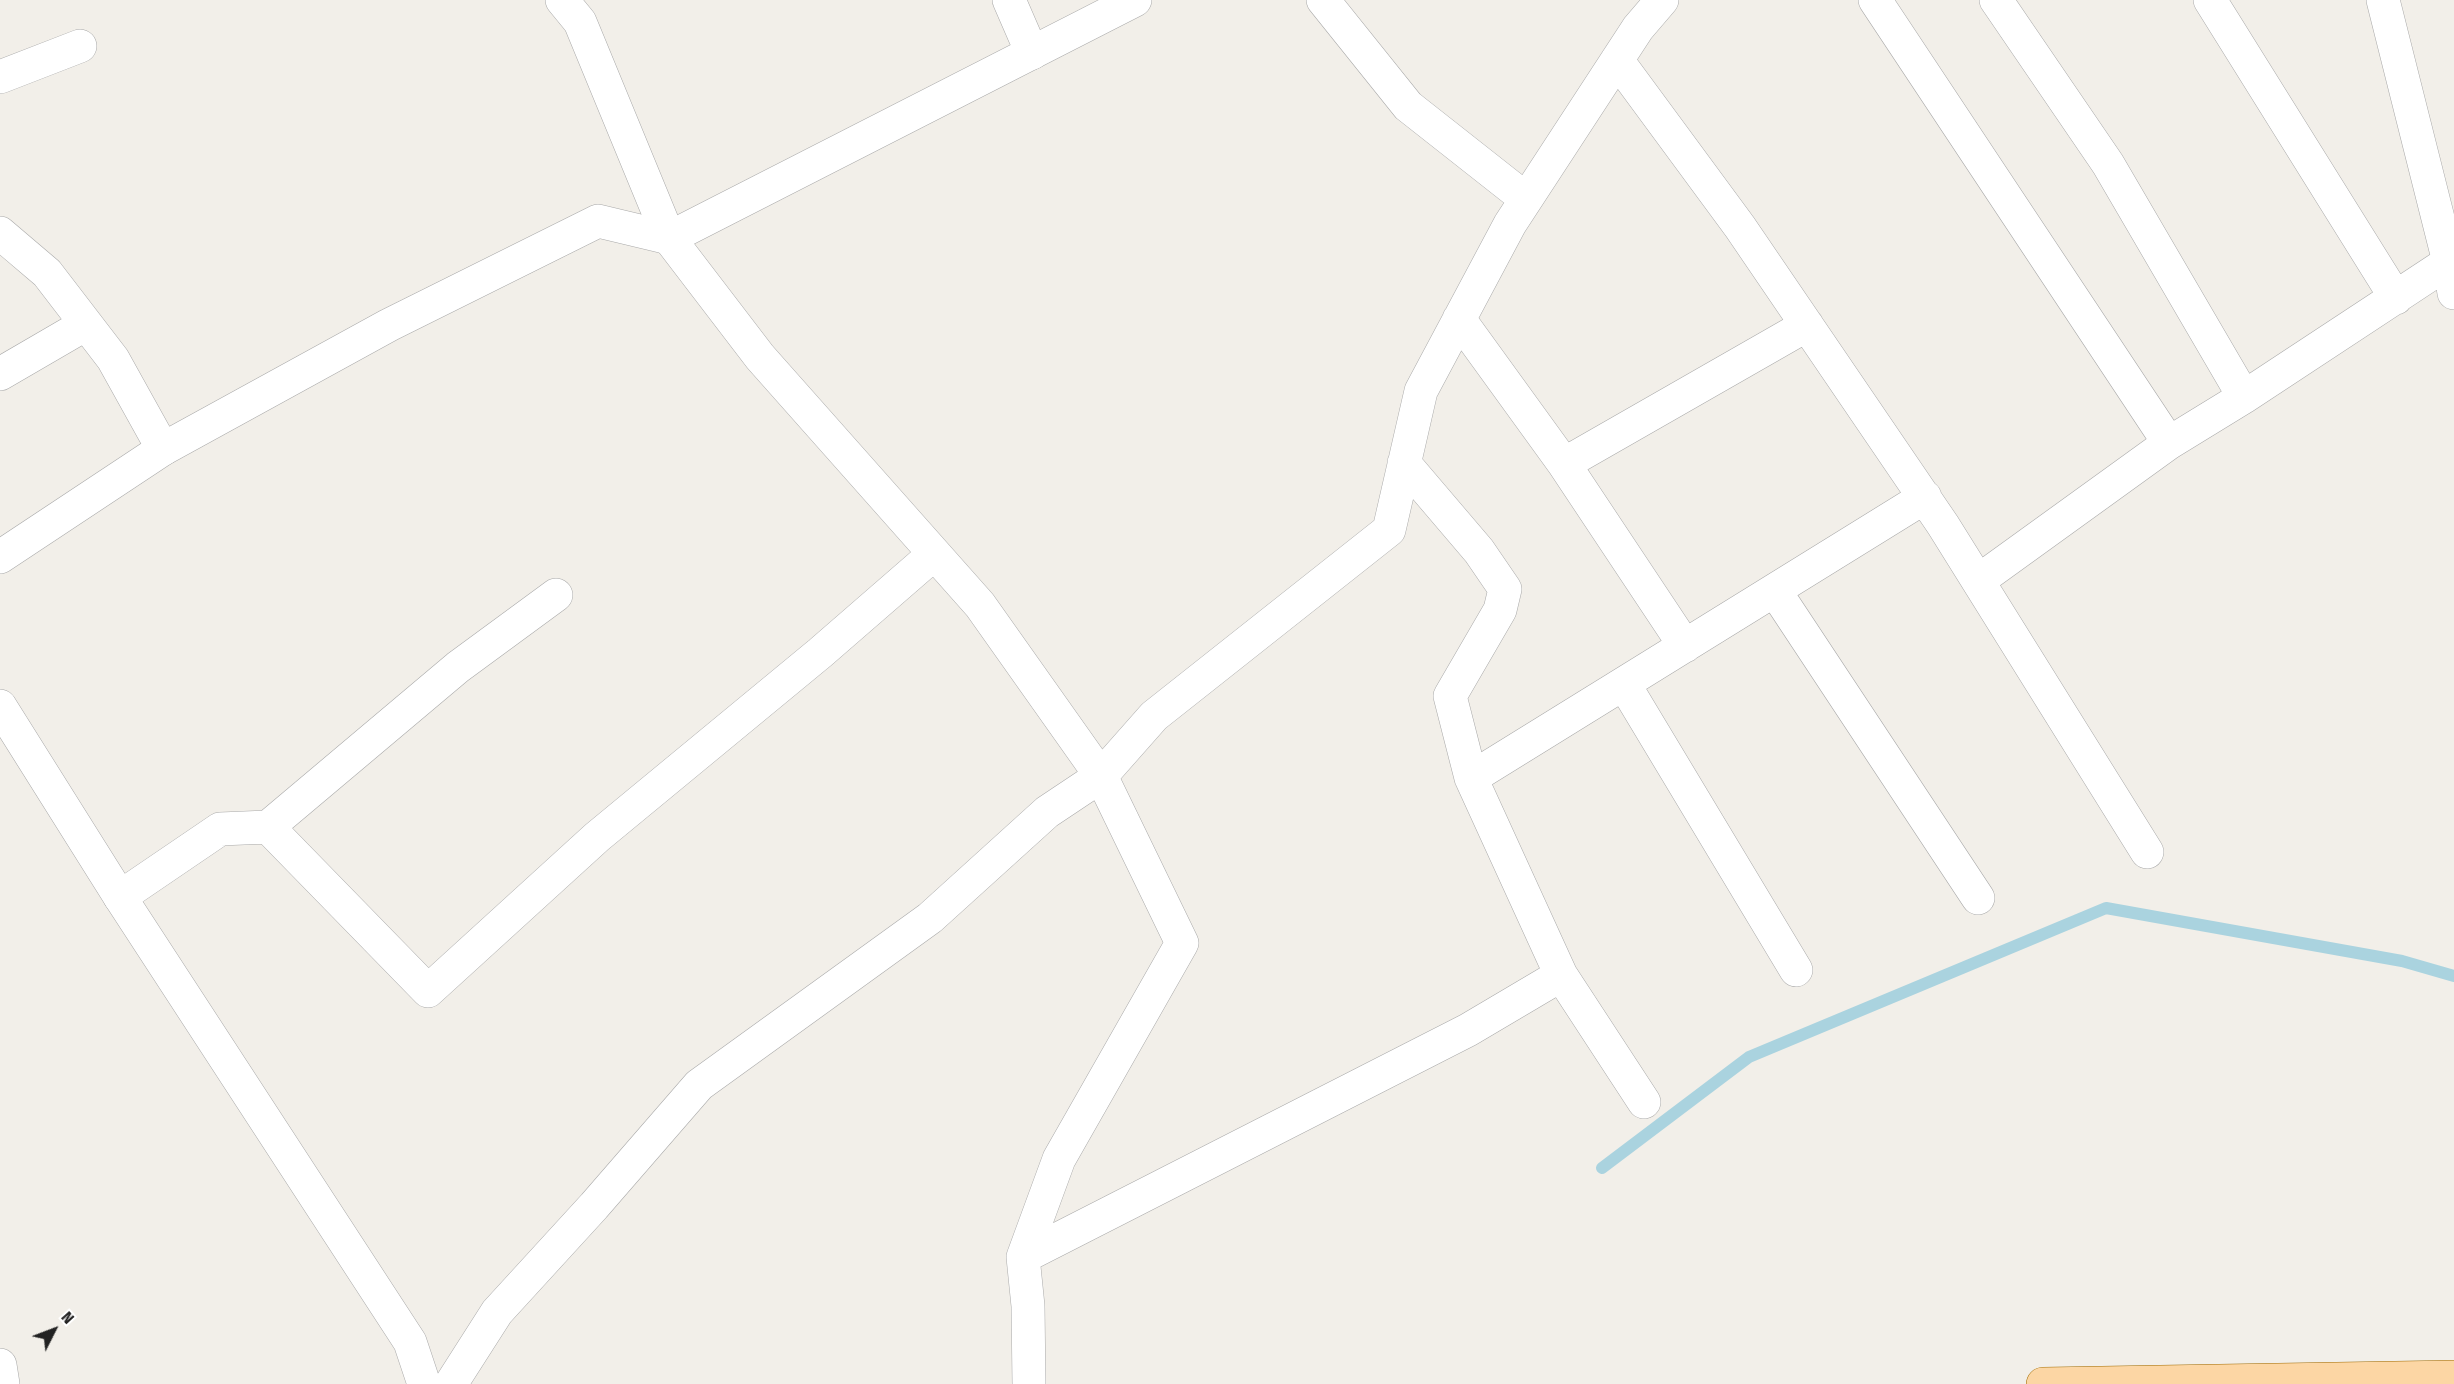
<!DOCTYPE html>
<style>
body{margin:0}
#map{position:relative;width:2454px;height:1384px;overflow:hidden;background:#f2efe9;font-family:"Fira Sans Condensed",sans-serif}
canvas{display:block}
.north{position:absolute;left:24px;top:1300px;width:60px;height:60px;-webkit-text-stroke:4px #fff;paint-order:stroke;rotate:48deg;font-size:16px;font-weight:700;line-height:24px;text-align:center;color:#222}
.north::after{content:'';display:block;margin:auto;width:21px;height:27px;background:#222;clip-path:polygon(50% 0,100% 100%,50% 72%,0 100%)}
</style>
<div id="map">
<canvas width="2454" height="1384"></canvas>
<div class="north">N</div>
</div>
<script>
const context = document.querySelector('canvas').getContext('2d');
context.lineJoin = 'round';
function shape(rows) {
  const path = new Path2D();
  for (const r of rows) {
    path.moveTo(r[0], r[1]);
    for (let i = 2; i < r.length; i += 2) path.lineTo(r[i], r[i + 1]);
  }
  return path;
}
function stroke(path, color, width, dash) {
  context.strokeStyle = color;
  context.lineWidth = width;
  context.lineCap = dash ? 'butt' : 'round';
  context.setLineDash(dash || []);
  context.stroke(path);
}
const stream = shape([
 [1602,1168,1749,1057,2106,908,2402,961,2454,976]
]);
const minor = shape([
 [562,0,580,22,669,238,760,357,980,605,1101,776,1182,943,1059,1159,1023,1257,1028,1306,1029,1384],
 [1009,0,1032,53],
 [1323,0,1408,106,1526,199],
 [1875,0,2169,443],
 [1996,0,2108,164,2244,397],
 [2210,0,2396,298],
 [2383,0,2449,262,2454,293],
 [1617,60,1740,227,1943,525,2147,852],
 [0,77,80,46],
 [0,233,47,273,113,359,163,449],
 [1459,319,1564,464,1685,646],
 [0,374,86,324],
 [1404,463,1479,551,1505,589,1500,610,1450,696,1471,778,1561,975],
 [1564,464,1807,325],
 [1978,581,2169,443,2244,397,2449,262],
 [1775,591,1978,898],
 [556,595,458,667,268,827,428,991,597,837,820,653,934,554],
 [1624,684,1796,970],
 [1471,778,1925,497],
 [120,897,220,829,268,827],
 [1023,1257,1468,1030,1561,975,1644,1102],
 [0,1365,3,1384],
 [451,1384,497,1312,594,1206,699,1085,930,918,1047,812,1101,776,1154,716,1389,530,1421,391,1510,224,1638,28,1662,0]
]);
const tertiary = shape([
 [0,557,163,449,389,325,598,221,669,238,1135,0],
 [0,706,120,897,410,1342,424,1384]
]);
const primary = shape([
 [2043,1384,2454,1377]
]);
stroke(stream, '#aad3df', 12);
stroke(minor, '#a9a9a9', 34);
stroke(tertiary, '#a9a9a9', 34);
stroke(primary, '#a06b00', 34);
stroke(minor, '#fff', 33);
stroke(tertiary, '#fff', 33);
stroke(primary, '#fcd6a4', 33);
</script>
